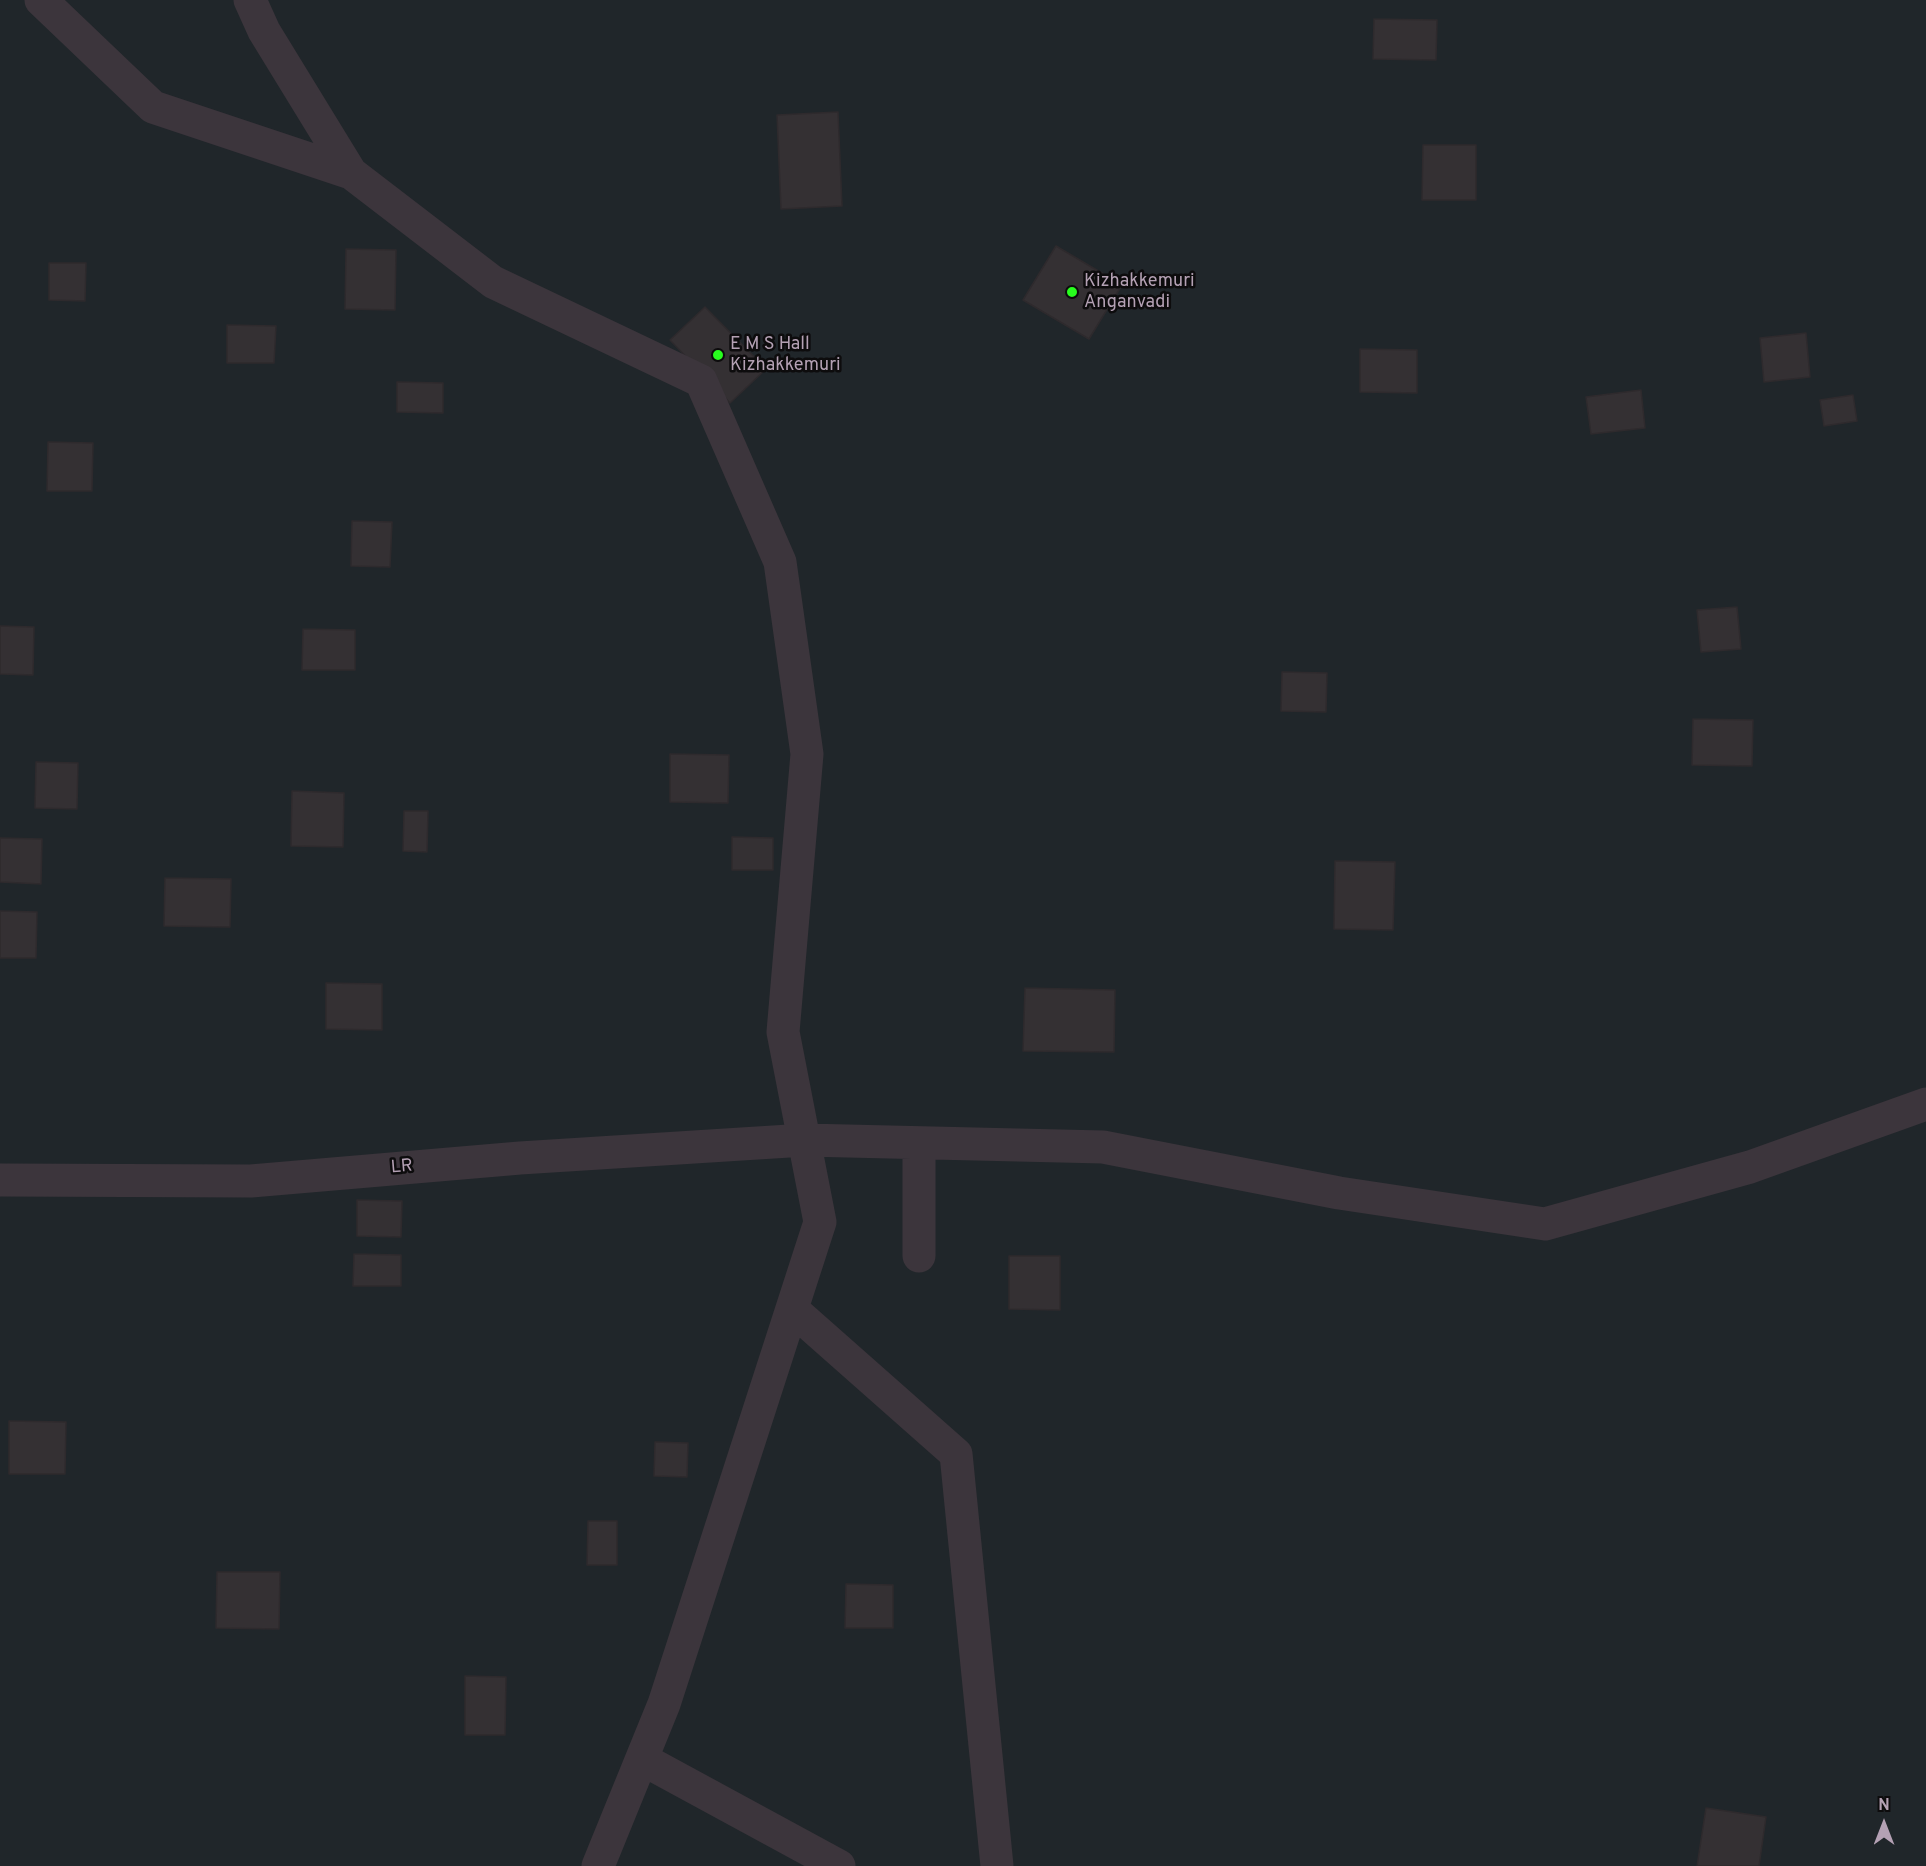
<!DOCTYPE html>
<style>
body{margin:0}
#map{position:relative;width:1926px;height:1866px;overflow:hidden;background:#121012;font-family:Overpass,sans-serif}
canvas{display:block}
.north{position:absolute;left:1854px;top:1794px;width:60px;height:60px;-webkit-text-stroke:4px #0d0c0d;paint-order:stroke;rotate:0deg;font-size:16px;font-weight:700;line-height:24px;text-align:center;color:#b4a1b4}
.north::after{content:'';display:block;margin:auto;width:21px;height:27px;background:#b4a1b4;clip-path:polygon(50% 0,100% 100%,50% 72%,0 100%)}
</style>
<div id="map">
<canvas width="1926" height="1866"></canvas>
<div class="north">N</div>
</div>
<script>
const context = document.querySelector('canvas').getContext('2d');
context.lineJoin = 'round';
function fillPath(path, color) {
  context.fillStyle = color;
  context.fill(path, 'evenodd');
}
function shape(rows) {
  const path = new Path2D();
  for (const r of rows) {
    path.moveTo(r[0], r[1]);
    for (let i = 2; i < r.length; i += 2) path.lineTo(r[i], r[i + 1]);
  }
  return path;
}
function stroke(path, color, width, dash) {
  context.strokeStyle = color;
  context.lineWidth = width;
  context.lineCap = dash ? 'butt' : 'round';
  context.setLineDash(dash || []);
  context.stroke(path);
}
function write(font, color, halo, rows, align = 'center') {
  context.font = font + ' Overpass,sans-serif';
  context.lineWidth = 5;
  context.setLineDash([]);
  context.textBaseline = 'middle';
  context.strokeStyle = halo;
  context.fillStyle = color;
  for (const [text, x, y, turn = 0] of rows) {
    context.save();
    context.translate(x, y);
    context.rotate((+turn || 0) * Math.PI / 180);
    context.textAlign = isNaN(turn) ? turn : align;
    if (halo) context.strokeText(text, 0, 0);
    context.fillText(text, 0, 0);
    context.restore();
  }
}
const green = shape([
 [0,0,1926,0,1926,1866,0,1866]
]);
const building = shape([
 [1374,19,1437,20,1436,60,1373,59,1374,19],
 [838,112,842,206,781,209,777,115,838,112],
 [1423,145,1476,145,1476,200,1422,200,1423,145],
 [1056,246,1122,285,1089,339,1023,300,1056,246],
 [346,249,396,250,395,310,345,309,346,249],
 [49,263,86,263,85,301,49,300,49,263],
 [705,307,766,369,730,403,670,340,705,307],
 [227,325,276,326,274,363,227,363,227,325],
 [1806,333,1810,377,1764,382,1760,338,1806,333],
 [1360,349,1417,350,1417,393,1360,392,1360,349],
 [397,382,443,383,443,413,397,412,397,382],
 [1641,390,1645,428,1591,434,1586,397,1641,390],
 [1853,395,1857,421,1824,426,1820,400,1853,395],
 [48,442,93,443,92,491,47,491,48,442],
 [352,521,392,522,390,567,351,566,352,521],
 [1737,607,1741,649,1701,652,1697,610,1737,607],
 [0,626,34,627,33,675,0,674,0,626],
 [303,629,355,630,355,670,302,670,303,629],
 [1282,672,1327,673,1326,712,1281,711,1282,672],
 [1693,719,1753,720,1752,766,1692,765,1693,719],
 [670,754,729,755,728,803,670,802,670,754],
 [36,762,78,763,77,809,35,808,36,762],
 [292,791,344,793,343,847,291,846,292,791],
 [404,811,428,811,427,852,403,851,404,811],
 [732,837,773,838,773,870,732,870,732,837],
 [0,838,42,839,41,884,0,882,0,838],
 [1335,861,1395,862,1393,930,1334,929,1335,861],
 [165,878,231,879,230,927,164,926,165,878],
 [0,911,37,912,36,958,0,958,0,911],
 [326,983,382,984,382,1030,326,1029,326,983],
 [1025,988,1115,990,1114,1052,1023,1051,1025,988],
 [357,1200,402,1201,401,1237,357,1236,357,1200],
 [354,1254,401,1255,401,1286,353,1286,354,1254],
 [1009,1256,1060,1256,1060,1310,1009,1309,1009,1256],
 [9,1421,66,1422,65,1474,9,1474,9,1421],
 [655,1442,688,1443,687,1477,654,1476,655,1442],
 [588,1521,617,1521,617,1565,587,1565,588,1521],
 [217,1572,280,1572,279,1629,216,1628,217,1572],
 [846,1584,893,1585,893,1628,845,1628,846,1584],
 [465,1676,506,1677,505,1735,465,1735,465,1676],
 [1706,1808,1766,1817,1759,1866,1697,1866,1706,1808]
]);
const minor = shape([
 [41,0,153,107,351,173],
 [250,0,264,31,351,173,493,282,701,381,780,562,807,754,783,1032,820,1222,664,1704,598,1866],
 [919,1143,919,1256],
 [0,1180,251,1181,520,1158,805,1140,1103,1147,1339,1193,1545,1224,1750,1167,1926,1104],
 [792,1309,956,1454,997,1866],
 [642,1759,839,1866]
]);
const markers = [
 [1072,292,6,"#28fd1e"],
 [718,355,6,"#28fd1e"]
];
const poiNames = [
 ["Kizhakkemuri",1084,282],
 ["Anganvadi",1084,303],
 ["E M S Hall",730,345],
 ["Kizhakkemuri",730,366]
];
const streetNames = [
 ["LR",402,1168,-5]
];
fillPath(green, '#20262a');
fillPath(building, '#343033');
stroke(building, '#2e2a2d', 1.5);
stroke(minor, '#3c353c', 33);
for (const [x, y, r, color] of markers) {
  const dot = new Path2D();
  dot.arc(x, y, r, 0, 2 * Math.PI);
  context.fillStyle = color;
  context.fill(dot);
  stroke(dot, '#0d0c0d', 2);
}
write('18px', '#b4a1b4', '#0d0c0d', poiNames, 'left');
write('18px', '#b4a1b4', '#0d0c0d', streetNames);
</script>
